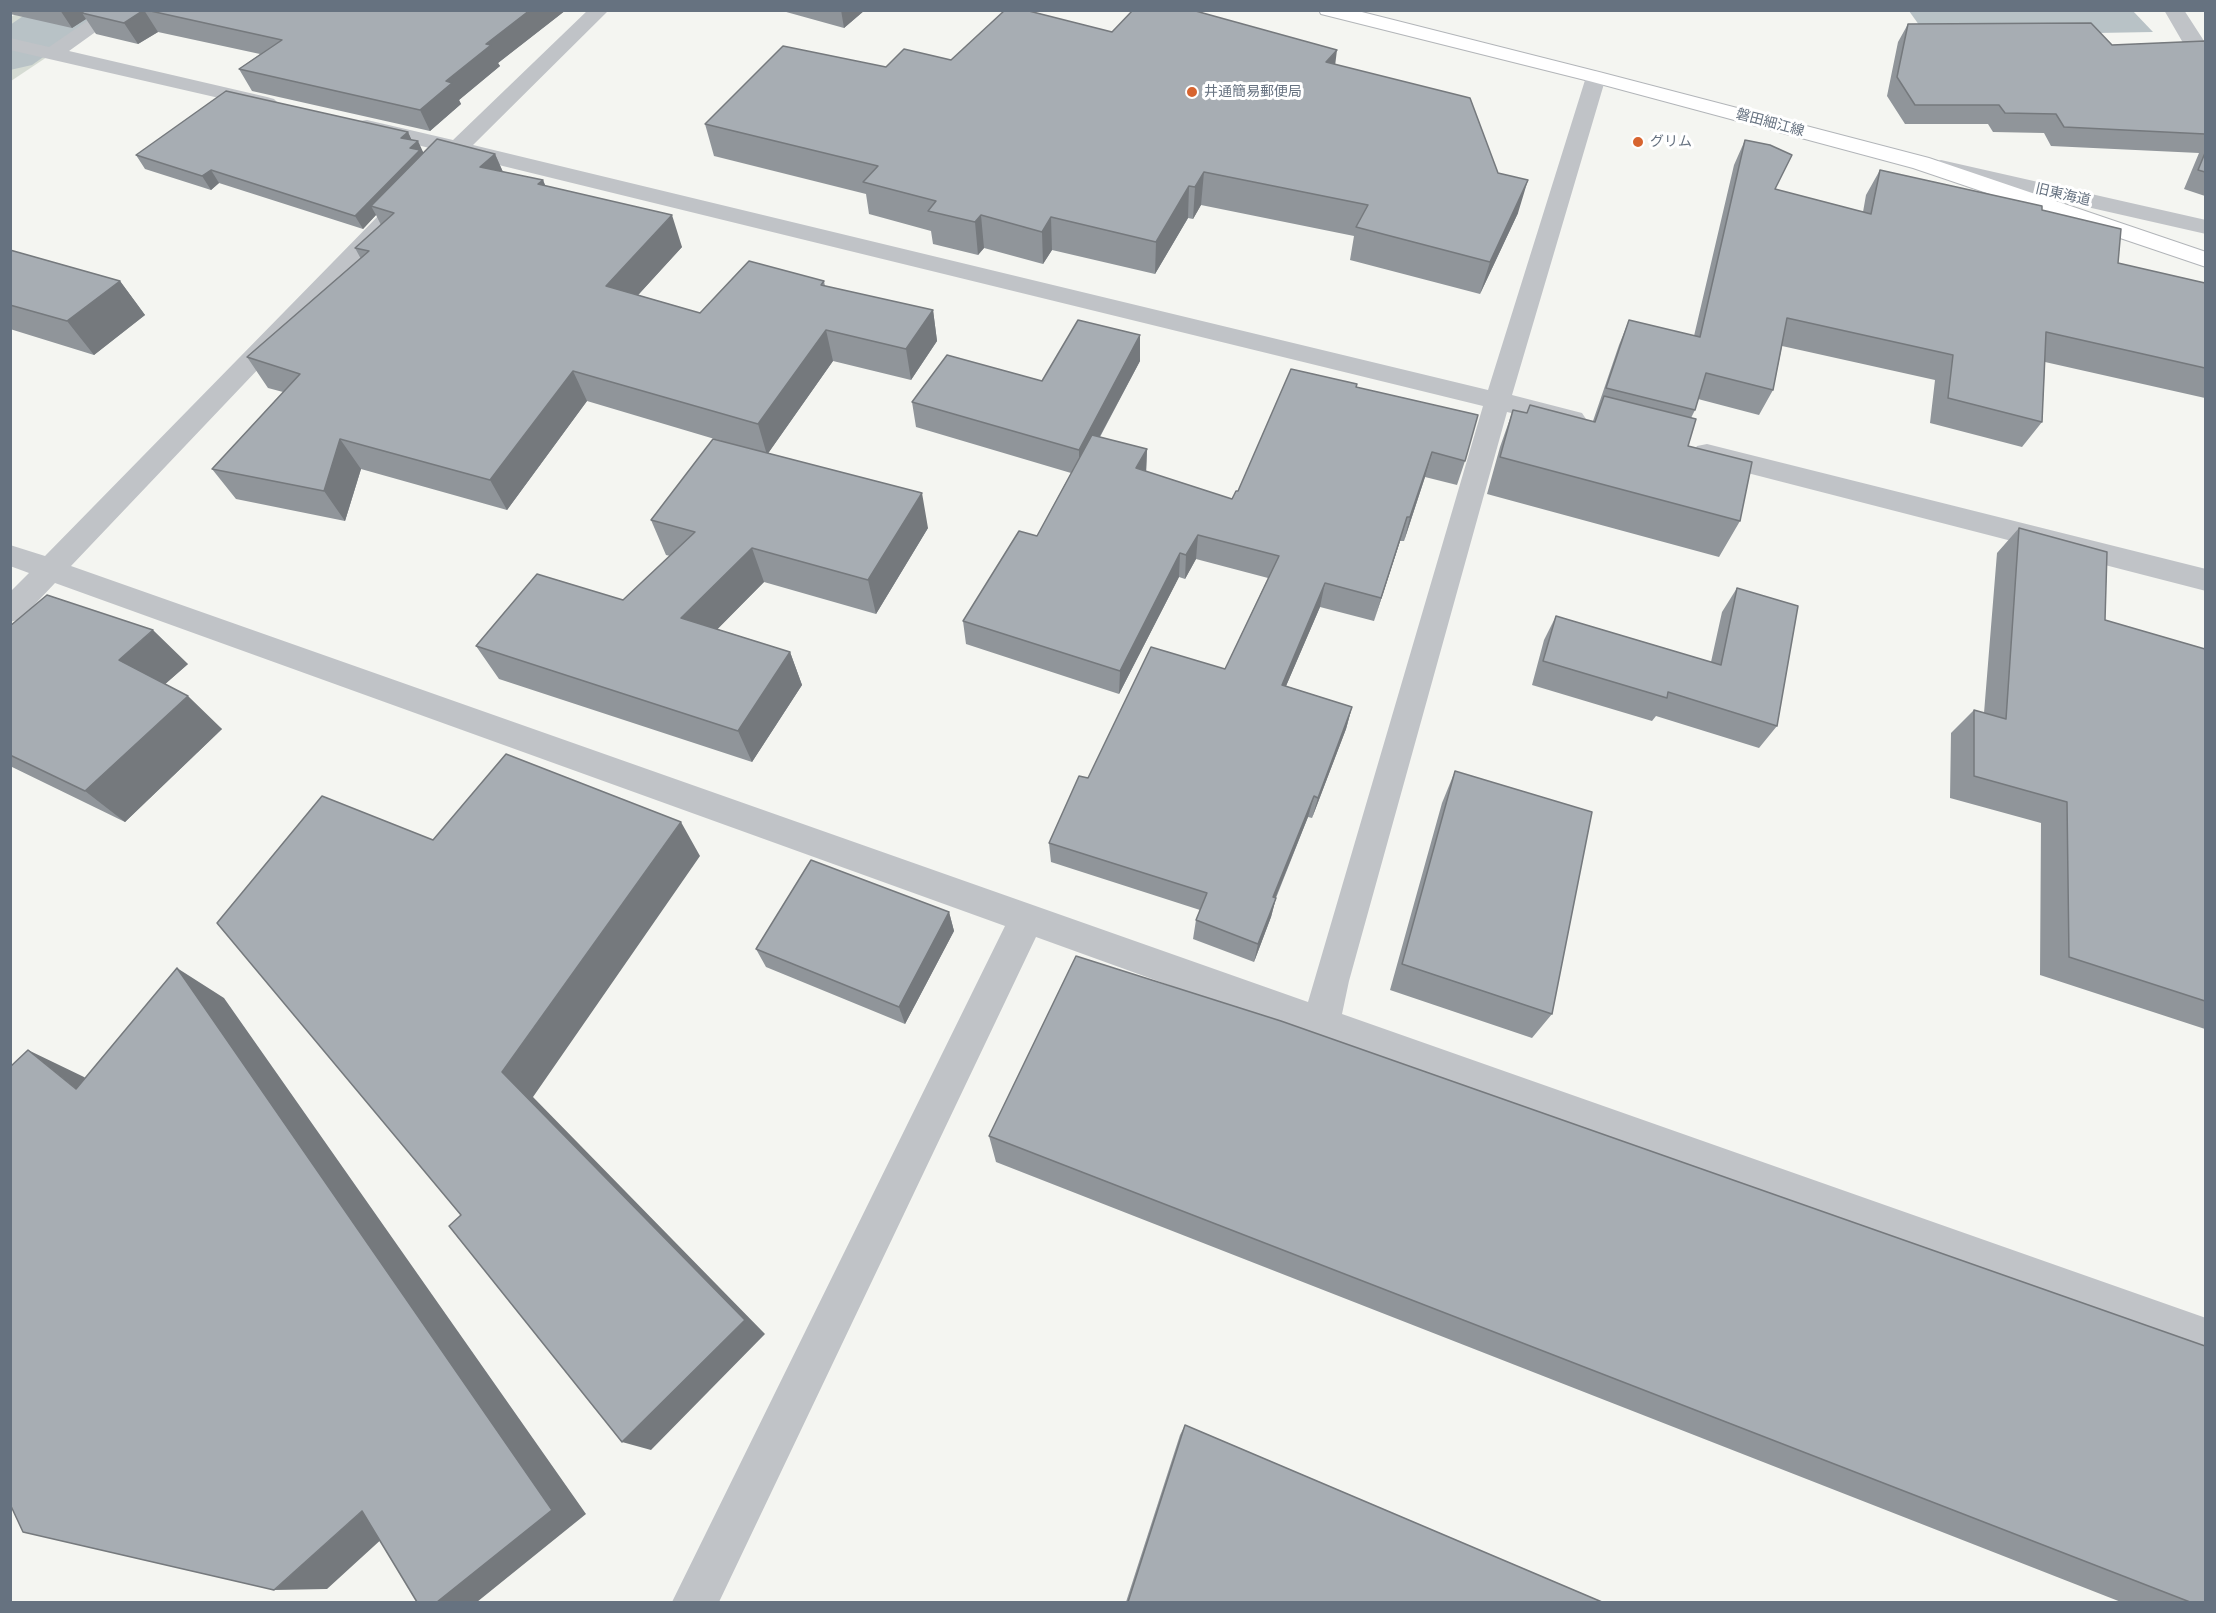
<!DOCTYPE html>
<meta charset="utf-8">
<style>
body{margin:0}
#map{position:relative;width:2216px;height:1613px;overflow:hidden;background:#f4f5f1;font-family:"Open Sans",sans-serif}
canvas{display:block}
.frame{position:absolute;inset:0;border:12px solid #667280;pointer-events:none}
</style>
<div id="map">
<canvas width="2216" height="1613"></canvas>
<div class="frame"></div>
</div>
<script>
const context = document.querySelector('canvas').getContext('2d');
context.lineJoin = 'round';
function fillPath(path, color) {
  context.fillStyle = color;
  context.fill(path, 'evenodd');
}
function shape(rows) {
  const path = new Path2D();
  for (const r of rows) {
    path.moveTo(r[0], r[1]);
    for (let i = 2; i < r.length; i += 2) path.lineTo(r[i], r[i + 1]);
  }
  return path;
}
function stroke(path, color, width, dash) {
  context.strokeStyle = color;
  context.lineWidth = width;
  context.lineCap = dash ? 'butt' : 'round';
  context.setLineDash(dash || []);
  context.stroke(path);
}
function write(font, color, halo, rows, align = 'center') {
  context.font = font + ' "Open Sans","Noto Sans JP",sans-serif';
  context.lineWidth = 6;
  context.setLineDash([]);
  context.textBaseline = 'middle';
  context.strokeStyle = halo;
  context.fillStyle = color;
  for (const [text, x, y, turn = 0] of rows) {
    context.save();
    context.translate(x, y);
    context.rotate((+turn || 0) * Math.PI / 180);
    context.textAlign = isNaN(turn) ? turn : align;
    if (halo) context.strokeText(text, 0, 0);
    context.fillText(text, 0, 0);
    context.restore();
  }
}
const green = shape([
 [20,11,116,11,11,81,11,17]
]);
const water = shape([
 [1909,11,2133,11,2153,32,1927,36]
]);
const river = shape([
 [32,10,101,10,93,22,32,65,10,70,10,25,32,10]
]);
const minor = shape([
 [103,10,126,10,69,51,267,97,274,99,278,103,274,107,267,109,10,50,10,38,49,47,103,10],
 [588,10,609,10,473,145,1488,390,1586,77,1589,73,1596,71,1603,73,1606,77,1512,395,1582,413,1586,419,1582,425,1573,428,1507,412,1349,981,1342,1014,2206,1318,2206,1360,1036,937,719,1602,672,1602,1005,926,55,583,21,619,10,622,10,592,29,573,10,566,10,545,45,556,380,214,388,212,396,214,400,219,396,224,71,566,1308,1002,1483,406,462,156,455,163,447,165,439,163,436,158,442,151,359,131,356,126,359,121,367,120,453,140,588,10],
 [2164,10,2184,10,2206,44,2206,61,2199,59,2186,48,2164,10],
 [1941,160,2206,220,2206,234,1933,172,1930,167,1933,162,1941,160],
 [1707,444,2206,569,2206,591,1697,460,1693,453,1697,446,1707,444]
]);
const major = shape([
 [1319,10,1354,10,1603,73,1929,158,2206,252,2206,267,1913,168,1589,81,1321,14,1319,10]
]);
const wall = shape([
 [10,10,566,10,498,63,500,66,459,100,461,104,430,131,252,91,239,69,260,54,158,32,138,44,96,34,86,19,72,28,10,14],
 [779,10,865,10,844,28],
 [1908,24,2112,45,2205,41,2205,196,2184,189,2199,153,2051,146,2044,133,1993,132,1988,124,1905,124,1887,96,1898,42],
 [1112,32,1335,65,1498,173,1518,213,1480,294,1350,260,1354,236,1201,205,1193,219,1188,218,1155,274,1052,250,1043,264,984,248,978,255,933,244,931,231,869,214,866,194,714,156,705,124,886,67,951,60],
 [408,132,411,140,424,153,495,154,503,172,543,180,545,186,682,247,638,295,700,313,824,281,825,286,933,310,937,341,911,380,833,361,768,453,928,528,876,614,764,582,717,629,790,652,802,685,752,762,499,679,476,646,623,600,670,556,666,555,651,520,728,443,587,401,507,510,361,469,345,521,236,499,212,469,283,392,268,388,247,357,361,259,355,248,381,225,376,215,363,229,219,183,211,190,145,169,136,155],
 [1745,140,1775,189,1863,212,1866,195,1880,170,2042,210,2118,263,2205,283,2205,398,2045,362,2042,422,2022,447,1930,423,1935,380,1782,346,1773,390,1759,415,1698,399,1695,410,1691,418,1688,446,1740,521,1719,557,1487,494,1500,447,1513,410,1527,413,1593,421,1619,345,1629,320,1694,336,1734,165],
 [10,250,120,281,145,315,94,355,10,329],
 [1140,335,1140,361,1100,437,1147,449,1146,472,1232,499,1238,491,1357,387,1465,461,1457,485,1425,477,1404,541,1400,541,1374,621,1320,607,1286,686,1352,707,1346,729,1312,818,1308,817,1276,898,1271,917,1254,962,1193,939,1196,920,1200,910,1051,862,1049,843,1088,778,1225,669,1268,578,1196,559,1185,579,1179,577,1119,694,966,644,963,621,1037,536,1071,473,916,427,912,402,1042,381],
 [2019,528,2105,620,2205,649,2205,1029,2040,975,2041,823,1950,798,1951,733,1974,710,1984,713,1997,553],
 [1737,588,1777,726,1759,748,1656,716,1652,721,1532,685,1544,640,1556,616,1711,662,1722,612],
 [10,626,188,664,165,684,222,729,125,822,10,766],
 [1455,771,1552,1014,1532,1038,1390,990,1442,803],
 [949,912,954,931,905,1024,766,967,756,949],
 [989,1136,2205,1602,2121,1602,996,1162],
 [1185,1425,1602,1602,1126,1602,1180,1435]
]);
const shadedWall = shape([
 [60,10,98,10,82,13,86,19,72,28],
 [144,10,158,32,138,44,124,23],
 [530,10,566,10,498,63,500,66,459,100,461,104,430,131,420,110,446,81,486,44],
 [841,10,865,10,844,28],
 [1337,50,1333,82,1326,62],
 [408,132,414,145,418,141,424,154,371,206,376,215,363,229,355,216,401,138],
 [495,154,509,186,480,167],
 [211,170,219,183,211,190,202,176],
 [1204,172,1201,205,1193,219,1195,187],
 [543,180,556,211,538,184],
 [1528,180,1518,213,1480,294,1490,262],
 [1189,186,1188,218,1155,274,1156,242],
 [672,215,682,247,618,317,606,286],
 [981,215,984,248,978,255,975,222],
 [1051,217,1052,250,1043,264,1042,232],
 [120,281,145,315,94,355,67,321],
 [933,310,937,341,911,380,906,349],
 [826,330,833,361,767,455,758,424],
 [1140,335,1140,361,1079,475,1079,450],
 [573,371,587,401,507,510,490,480],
 [340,439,361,469,345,521,324,491],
 [1147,449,1146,474,1136,468],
 [1432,452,1425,477,1404,541,1410,517],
 [922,493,928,528,876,614,868,580],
 [1407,517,1400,541,1374,621,1381,598],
 [1198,535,1196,559,1185,579,1186,555],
 [752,548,764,582,696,651,681,618],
 [1180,553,1179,577,1119,694,1120,671],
 [1325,583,1320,607,1277,707,1282,685],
 [153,630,188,664,155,693,119,660],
 [790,652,802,685,752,762,738,731],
 [188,696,222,729,125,822,85,791],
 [1352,707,1346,729,1312,818,1318,798],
 [1314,796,1308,817,1268,916,1273,897],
 [681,822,700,856,533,1097,765,1334,651,1450,622,1442,502,1072],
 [1276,898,1271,917,1254,962,1258,944],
 [949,912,954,931,905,1024,899,1007],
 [177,968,224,998,586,1514,477,1602,437,1602],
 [28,1050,84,1077,130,1115,76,1089],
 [362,1511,408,1515,327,1589,274,1590]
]);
const building = shape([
 [85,10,144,10,124,23,82,13,85,10],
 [146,10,530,10,486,44,491,45,446,81,452,83,420,110,239,69,282,40,146,10],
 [1005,10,1025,10,1112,32,1133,10,1192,10,1337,50,1326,62,1470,98,1498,173,1528,180,1490,262,1356,227,1368,205,1204,172,1195,187,1189,186,1156,242,1051,217,1042,232,981,215,975,222,928,211,936,201,863,182,878,166,705,124,783,46,886,67,904,49,951,60,1005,10],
 [2091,23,2112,45,2205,41,2205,134,2064,127,2056,114,2005,113,1999,105,1915,105,1897,77,1908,24,2091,23],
 [226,91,408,132,401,138,418,141,410,148,420,150,355,216,211,170,202,176,136,155,226,91],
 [437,139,495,154,480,167,543,180,538,184,672,215,606,286,700,313,749,261,824,281,821,285,933,310,906,349,826,330,758,424,573,371,490,480,340,439,324,491,212,469,300,374,247,357,369,251,355,248,394,213,371,206,437,139],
 [1745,140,1770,145,1792,155,1775,189,1871,214,1880,170,2042,206,2042,210,2121,229,2118,263,2205,283,2205,368,2046,332,2042,422,1948,398,1953,355,1787,318,1773,390,1706,373,1695,410,1606,388,1629,320,1700,337,1745,140],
 [2205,153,2205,172,2198,170,2205,153],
 [10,250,120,281,67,321,10,305,10,250],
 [1078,320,1140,335,1079,450,912,402,947,355,1042,381,1078,320],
 [1291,369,1357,384,1356,387,1478,415,1465,461,1432,452,1410,517,1407,517,1381,598,1325,583,1282,685,1352,707,1318,798,1314,796,1273,897,1276,898,1258,944,1196,920,1207,893,1049,843,1079,776,1088,778,1151,647,1225,669,1279,556,1198,535,1186,555,1180,553,1120,671,963,621,1019,531,1037,536,1092,435,1147,449,1136,468,1232,499,1236,491,1238,491,1291,369],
 [1604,396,1696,419,1688,446,1752,462,1740,521,1500,457,1513,410,1527,413,1530,405,1595,422,1604,396],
 [713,439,922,493,868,580,752,548,681,618,790,652,738,731,476,646,537,574,623,600,695,532,651,520,713,439],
 [2019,528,2107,552,2105,620,2205,649,2205,1001,2069,957,2067,802,1974,776,1974,710,2006,719,2019,528],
 [1737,588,1798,606,1777,726,1668,692,1667,698,1543,661,1556,616,1721,665,1737,588],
 [47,595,153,630,119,660,188,696,85,791,10,755,10,626,47,595],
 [506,754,681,822,502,1072,745,1320,622,1442,449,1226,461,1215,217,923,322,796,433,840,506,754],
 [1455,771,1592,812,1552,1014,1402,964,1455,771],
 [811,860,949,912,899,1007,756,949,811,860],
 [1076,956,1281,1021,2205,1346,2205,1602,2190,1602,989,1136,1076,956],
 [177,968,552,1510,437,1602,417,1602,362,1511,274,1590,23,1532,10,1504,10,1067,28,1050,76,1089,177,968],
 [1185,1425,1602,1602,1128,1602,1185,1425]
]);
const markers = [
 [1192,92,6,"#d7642f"],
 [1638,142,6,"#d7642f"]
];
const farPoinames = [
 ["井通簡易郵便局",1204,92],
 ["グリム",1650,142]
];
const farStreetnames = [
 ["磐田細江線",1770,123,15],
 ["旧東海道",2063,195,13]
];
fillPath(green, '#d5dbd3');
fillPath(water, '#b8c2c6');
fillPath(river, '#b8c2c6');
stroke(major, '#b2b5b9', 2);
fillPath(minor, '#c0c3c7');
fillPath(major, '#fff');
fillPath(wall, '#90959a');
fillPath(shadedWall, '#75797d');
fillPath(building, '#a7adb3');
stroke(building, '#75797d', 1.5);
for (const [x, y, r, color] of markers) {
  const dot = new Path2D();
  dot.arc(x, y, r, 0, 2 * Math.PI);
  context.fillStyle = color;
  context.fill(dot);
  stroke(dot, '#fff', 2);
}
write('14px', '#667280', '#fff', farPoinames, 'left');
write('14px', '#667280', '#fff', farStreetnames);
</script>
